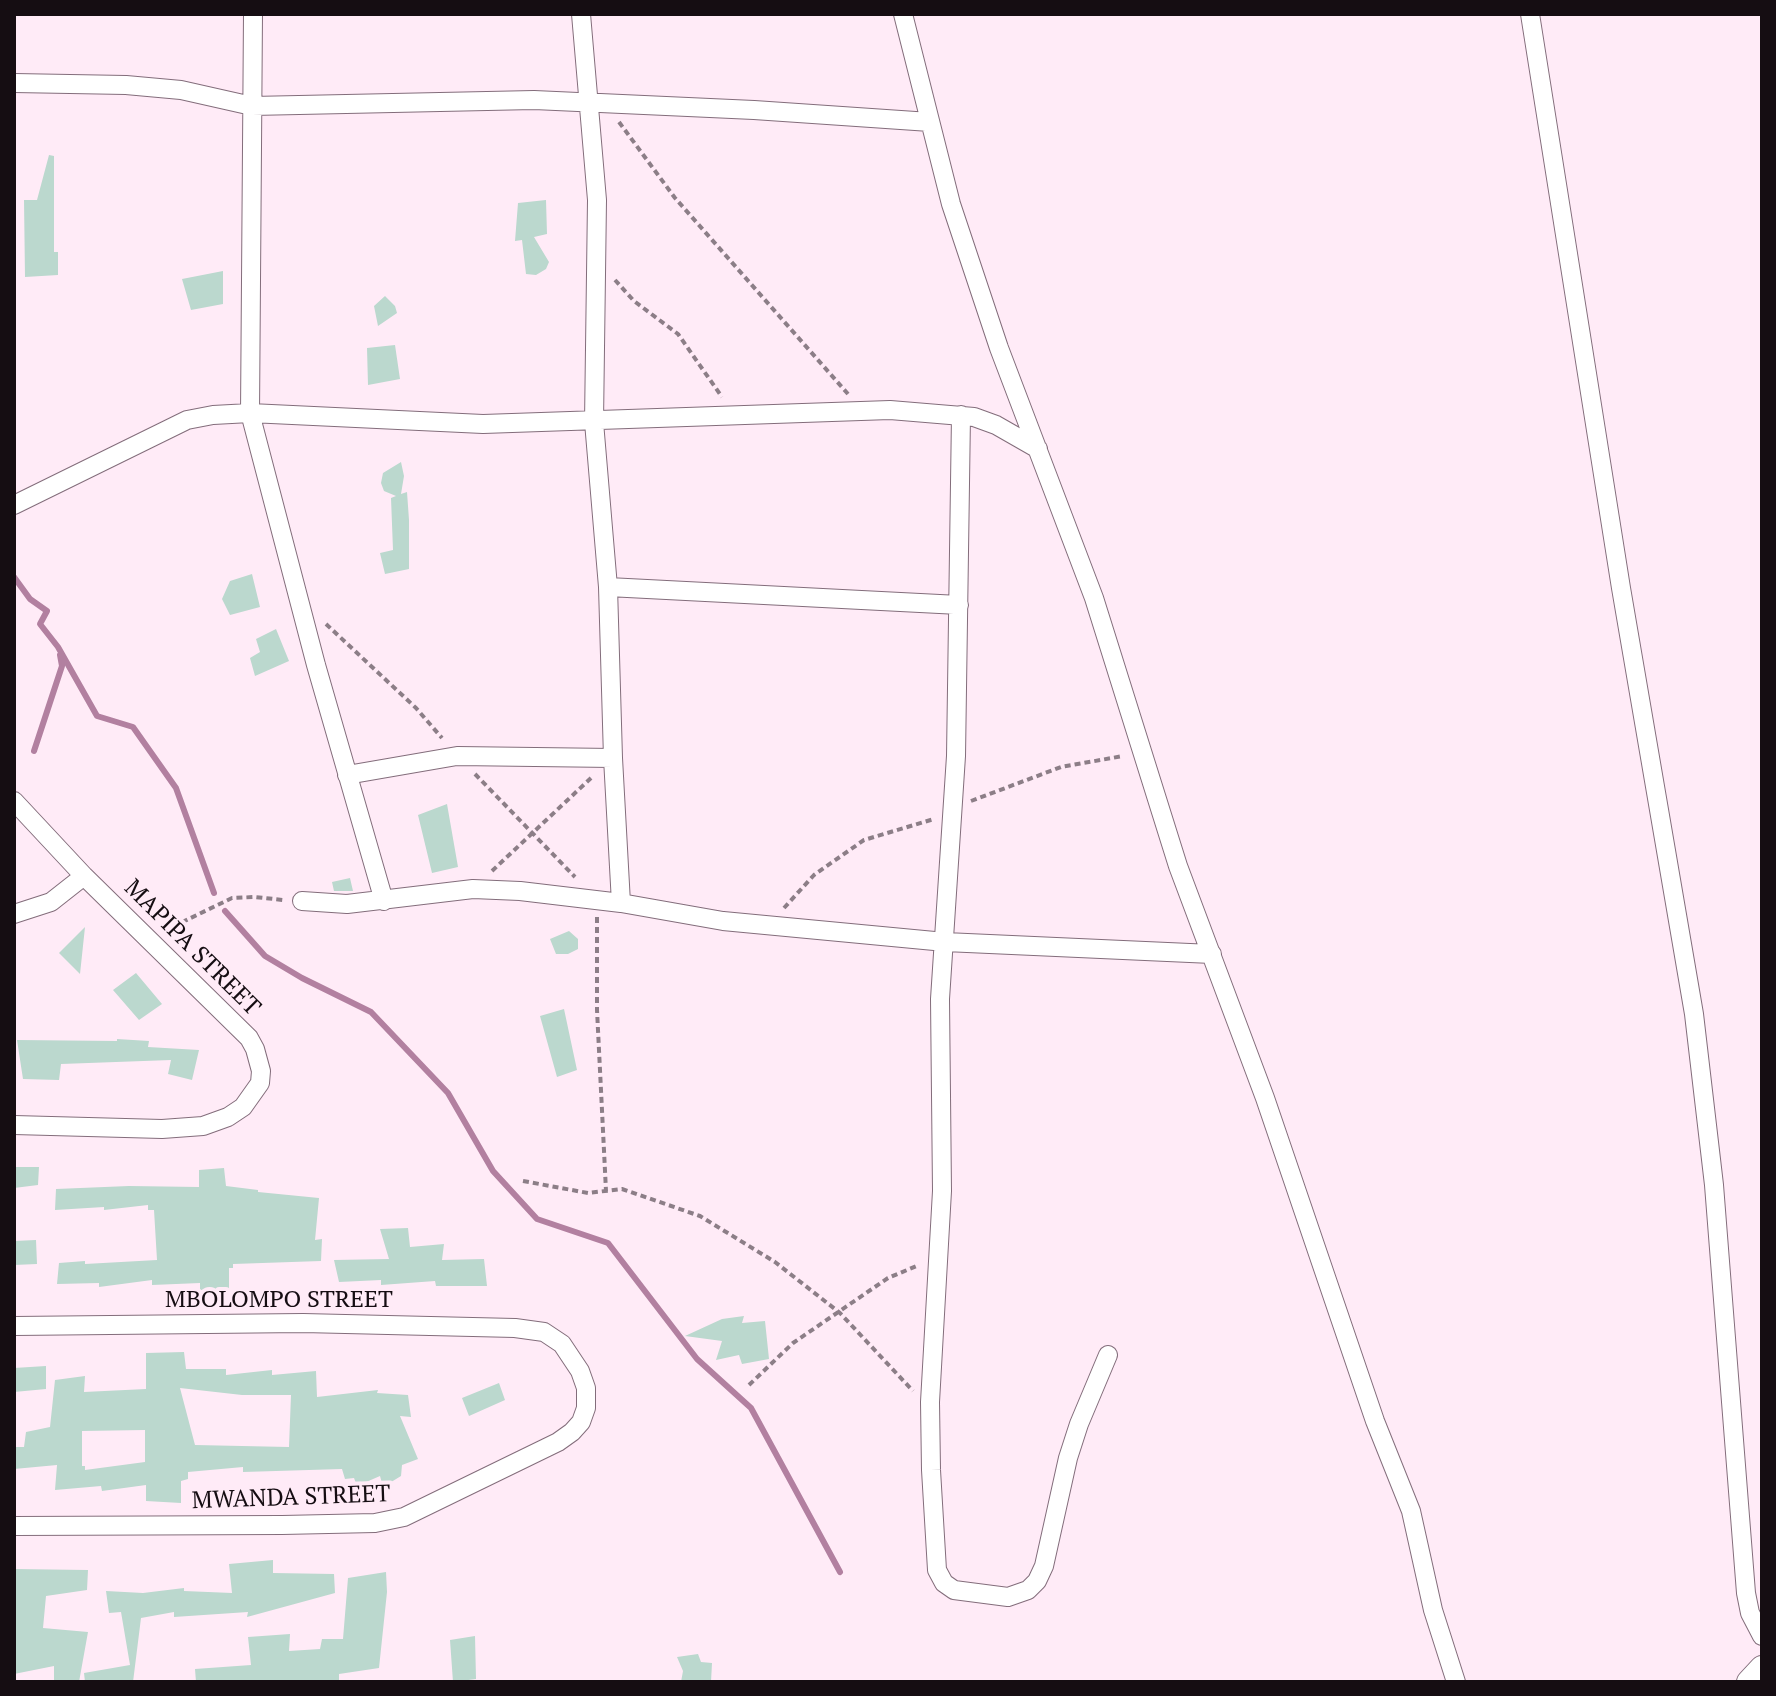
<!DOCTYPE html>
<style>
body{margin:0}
#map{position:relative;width:1776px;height:1696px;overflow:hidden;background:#ffebf7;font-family:"PT Serif",serif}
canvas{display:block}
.frame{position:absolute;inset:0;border:16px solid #150d12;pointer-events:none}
</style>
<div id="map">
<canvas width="1776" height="1696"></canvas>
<div class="frame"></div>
</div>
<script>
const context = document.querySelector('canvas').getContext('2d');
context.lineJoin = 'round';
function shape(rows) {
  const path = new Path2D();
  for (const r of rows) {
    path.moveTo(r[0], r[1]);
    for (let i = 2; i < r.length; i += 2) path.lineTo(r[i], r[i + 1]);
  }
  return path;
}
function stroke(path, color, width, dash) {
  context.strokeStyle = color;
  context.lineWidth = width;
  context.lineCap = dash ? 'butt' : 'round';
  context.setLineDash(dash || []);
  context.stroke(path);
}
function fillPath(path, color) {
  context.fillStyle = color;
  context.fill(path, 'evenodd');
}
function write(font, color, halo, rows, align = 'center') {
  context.font = font + ' "PT Serif",serif';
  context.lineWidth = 8;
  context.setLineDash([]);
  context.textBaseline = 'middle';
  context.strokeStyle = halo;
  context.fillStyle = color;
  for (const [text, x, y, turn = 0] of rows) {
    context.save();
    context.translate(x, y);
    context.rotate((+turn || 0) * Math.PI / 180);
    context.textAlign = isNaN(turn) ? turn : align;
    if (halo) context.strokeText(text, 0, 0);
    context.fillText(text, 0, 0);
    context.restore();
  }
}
const stream = shape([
 [14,577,30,599,47,611,40,624,58,647,97,716,133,727,176,788,214,893],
 [34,751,62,666,60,655],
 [225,911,265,956,302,978,371,1012,448,1093,493,1171,537,1219,608,1243,697,1359,751,1408,840,1572]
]);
const building = shape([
 [49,155,54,156,54,252,58,252,58,275,25,277,24,200,37,200],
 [546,200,547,234,534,237,549,262,546,269,536,275,526,274,522,240,515,241,518,203],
 [223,271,223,304,191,310,182,279],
 [385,296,395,306,397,313,378,326,374,306],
 [395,345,400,379,368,385,367,348],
 [401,462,404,476,401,494,407,492,409,520,409,569,385,574,380,553,393,550,391,498,396,496,384,491,381,483,383,473],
 [252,574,260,607,230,615,222,599,230,581],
 [276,629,289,661,255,676,250,658,260,652,256,639],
 [447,804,458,867,432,873,418,815],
 [350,878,353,891,334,891,332,882],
 [85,927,80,974,59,953],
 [569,931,578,939,578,949,568,954,556,954,550,939],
 [136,973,162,1004,139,1020,113,990],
 [564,1009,577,1070,557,1077,540,1016],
 [117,1039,149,1041,148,1047,199,1050,192,1080,168,1074,171,1060,61,1064,59,1080,23,1079,17,1040,117,1041],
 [14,1167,39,1167,38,1185,14,1188],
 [224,1168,226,1186,258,1190,258,1192,319,1198,315,1240,322,1239,321,1261,233,1264,233,1268,229,1268,229,1291,200,1290,200,1283,152,1285,152,1280,99,1287,99,1283,57,1284,59,1263,85,1261,85,1264,157,1260,154,1210,148,1210,148,1205,104,1210,104,1207,55,1210,56,1189,129,1186,199,1187,199,1170],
 [408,1228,410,1247,444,1244,442,1260,484,1259,487,1286,436,1286,435,1281,381,1285,381,1280,339,1282,334,1260,389,1259,380,1229],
 [36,1240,37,1264,14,1265,14,1241],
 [744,1316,742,1323,765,1321,769,1359,742,1364,739,1355,716,1360,722,1341,685,1336,722,1319],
 [184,1352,186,1369,226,1369,226,1375,272,1370,272,1375,316,1371,317,1397,378,1390,377,1393,408,1395,411,1417,400,1416,418,1459,402,1465,401,1476,383,1487,380,1476,357,1486,354,1478,345,1479,342,1469,243,1472,243,1467,188,1472,188,1479,181,1481,181,1503,146,1501,146,1485,102,1491,101,1486,55,1490,57,1465,14,1469,14,1447,24,1447,26,1432,50,1427,55,1380,85,1376,84,1392,146,1389,146,1353],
 [180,1388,242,1395,291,1395,289,1447,195,1445],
 [145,1430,145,1462,85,1470,85,1466,82,1466,82,1431],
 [46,1366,46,1389,14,1392,14,1368],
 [499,1383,505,1400,469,1416,462,1398],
 [273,1560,273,1573,334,1574,335,1593,247,1617,248,1612,174,1617,174,1612,141,1618,133,1682,85,1682,84,1673,130,1665,121,1612,109,1613,106,1591,143,1593,184,1588,184,1591,232,1593,229,1564],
 [14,1569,88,1570,87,1590,46,1596,43,1628,88,1632,79,1682,54,1682,54,1666,14,1674],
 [386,1572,387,1592,379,1668,339,1674,339,1682,196,1682,195,1669,251,1665,248,1637,290,1634,289,1651,320,1649,322,1639,343,1639,348,1578],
 [475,1636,476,1679,453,1682,450,1640],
 [698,1654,701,1662,712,1663,711,1682,681,1682,683,1671,677,1657]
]);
const path = shape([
 [619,122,675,198,848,394],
 [615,280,634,301,678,334,722,397],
 [326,624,416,708,442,738],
 [475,774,575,877],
 [971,801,1061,767,1123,756],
 [492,871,591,778],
 [784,908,814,875,864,840,934,819],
 [597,917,597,1010,606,1191],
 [164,931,232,898,255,897,283,900],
 [523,1181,588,1193,622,1189,700,1216,775,1262,840,1313,913,1391],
 [749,1385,793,1343,888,1278,919,1265]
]);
const street = shape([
 [253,14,250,413,316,665,384,901],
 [581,14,597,200,594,422,608,587,613,758,621,903],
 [903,14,951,204,999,348,1094,598,1178,866,1265,1098,1375,1421,1411,1511,1433,1610,1456,1682],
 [1530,14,1621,588,1694,1014,1714,1185,1746,1593,1750,1613,1762,1636],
 [14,83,126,85,181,90,252,106,534,100,754,110,930,122],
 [961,415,956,756,940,999,942,1191,930,1402,931,1470,937,1570,944,1583,954,1590,1008,1597,1028,1590,1037,1581,1044,1566,1068,1458,1079,1424,1108,1355],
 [14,505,187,420,213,415,250,413,483,424,890,410,974,417,996,425,1038,449],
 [608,587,959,605],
 [347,775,457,756,613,758],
 [14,801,84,876,249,1038,255,1049,261,1071,260,1083,243,1107,228,1117,203,1126,162,1129,14,1125],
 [302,901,347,904,473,889,520,891,621,903,723,921,945,942,1212,954],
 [14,914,51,902,84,876],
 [14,1326,303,1323,515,1328,544,1332,562,1344,580,1371,586,1388,586,1408,581,1422,572,1432,558,1442,404,1517,375,1523,282,1525,14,1526]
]);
const secondary = shape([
 [1749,1682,1762,1668]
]);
const streetNames = [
 ["MAPIPA STREET",192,948,45],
 ["MBOLOMPO STREET",279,1300],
 ["MWANDA STREET",291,1498,-2]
];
stroke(stream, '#b280a0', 6);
fillPath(building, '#bbd8ce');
stroke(street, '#836d7b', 20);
stroke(secondary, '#836d7b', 26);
stroke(path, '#8c7e87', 4, [6, 4]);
stroke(street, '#fff', 18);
stroke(secondary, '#fff', 24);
write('24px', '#150d12', '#ffebf7', streetNames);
</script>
